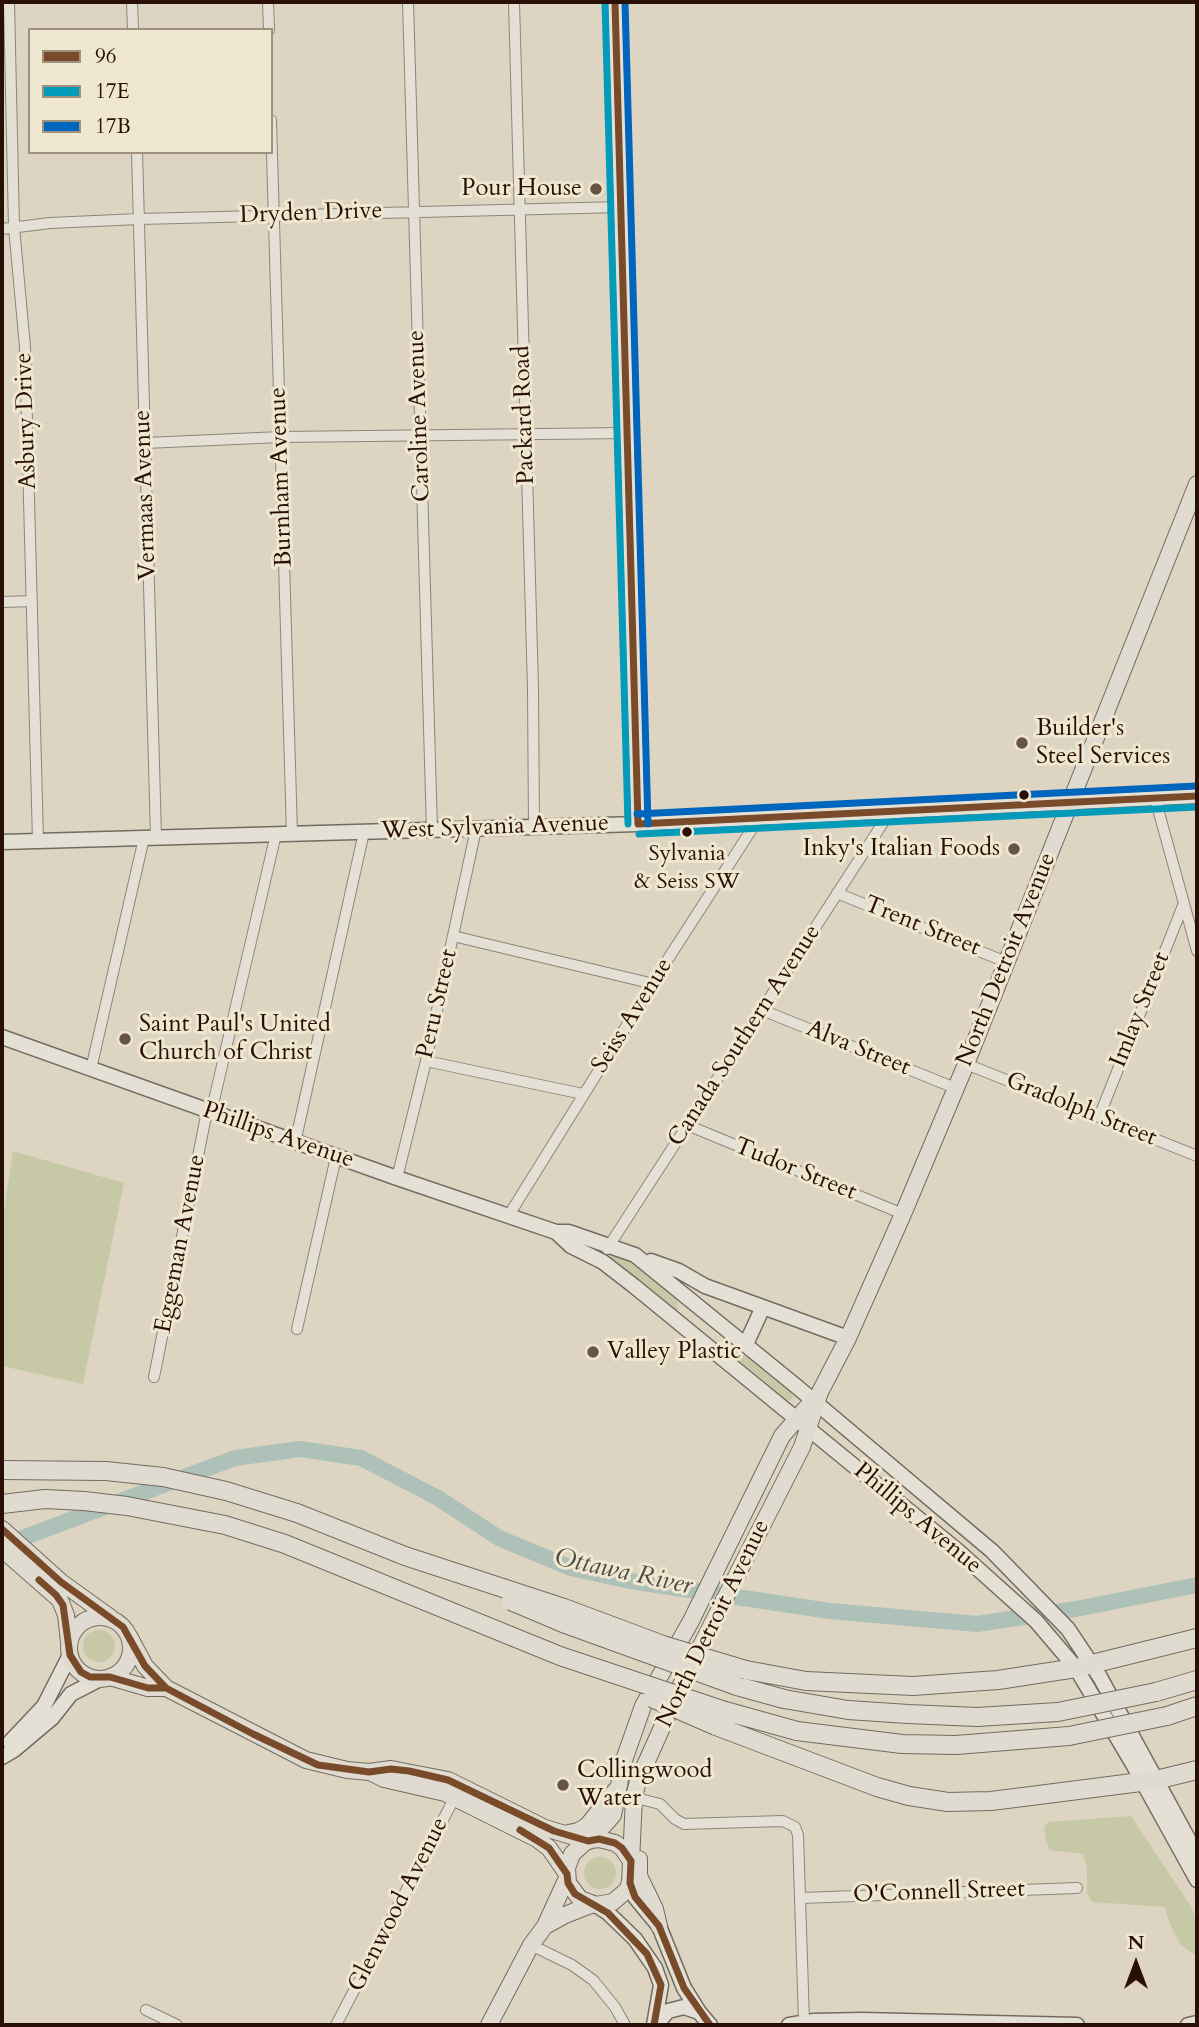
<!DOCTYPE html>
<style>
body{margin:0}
#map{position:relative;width:1199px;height:2027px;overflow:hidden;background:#ddd5c1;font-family:Cardo,serif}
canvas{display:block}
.frame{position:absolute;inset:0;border:4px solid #290f05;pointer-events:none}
.legend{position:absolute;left:28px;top:28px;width:245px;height:126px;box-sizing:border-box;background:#f0e7d0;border:2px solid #a0917f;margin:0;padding:9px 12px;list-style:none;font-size:21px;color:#290f05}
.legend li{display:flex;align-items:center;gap:14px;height:35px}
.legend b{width:35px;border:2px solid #a0917f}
.north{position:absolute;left:1101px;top:1929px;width:70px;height:70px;-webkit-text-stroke:5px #f0e7d0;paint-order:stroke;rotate:0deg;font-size:19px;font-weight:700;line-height:28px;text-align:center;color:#290f05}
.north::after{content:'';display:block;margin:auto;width:24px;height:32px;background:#290f05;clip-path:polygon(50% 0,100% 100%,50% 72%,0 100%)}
</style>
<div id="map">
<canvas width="1199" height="2027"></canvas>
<div class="frame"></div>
<ul class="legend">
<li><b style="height:9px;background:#7a4b2a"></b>96</li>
<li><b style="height:9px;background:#049aba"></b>17E</li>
<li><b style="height:9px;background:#0065bd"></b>17B</li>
</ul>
<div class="north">N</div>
</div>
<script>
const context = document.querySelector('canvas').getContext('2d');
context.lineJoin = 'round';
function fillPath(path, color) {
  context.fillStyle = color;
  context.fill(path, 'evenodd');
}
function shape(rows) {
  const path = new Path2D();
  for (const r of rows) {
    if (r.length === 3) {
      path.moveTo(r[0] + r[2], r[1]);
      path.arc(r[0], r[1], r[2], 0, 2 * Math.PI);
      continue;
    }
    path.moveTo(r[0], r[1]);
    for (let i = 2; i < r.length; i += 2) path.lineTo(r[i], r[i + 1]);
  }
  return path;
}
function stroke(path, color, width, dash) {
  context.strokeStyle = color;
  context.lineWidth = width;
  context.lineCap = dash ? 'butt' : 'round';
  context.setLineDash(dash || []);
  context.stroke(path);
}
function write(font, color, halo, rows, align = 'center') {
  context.font = font + ' Cardo,serif';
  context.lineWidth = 6;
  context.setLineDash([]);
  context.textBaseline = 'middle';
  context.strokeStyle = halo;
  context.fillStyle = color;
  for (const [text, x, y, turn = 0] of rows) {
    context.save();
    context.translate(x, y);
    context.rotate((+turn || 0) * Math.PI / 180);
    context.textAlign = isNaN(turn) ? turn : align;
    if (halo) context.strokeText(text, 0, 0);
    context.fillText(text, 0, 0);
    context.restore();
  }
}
const green = shape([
 [13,1151,124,1183,83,1384,2,1366,2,1225],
 [611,1253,630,1260,663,1282,676,1297,679,1313,612,1261],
 [732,1350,736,1350,779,1379,791,1392,793,1399,787,1400,732,1354],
 [99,1646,16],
 [1131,1816,1192,1908,1197,1922,1197,1957,1180,1944,1169,1922,1165,1907,1092,1902,1087,1893,1087,1867,1083,1854,1050,1850,1046,1840,1044,1828,1048,1822],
 [600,1873,16]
]);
const river = shape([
 [4,1545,235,1458,300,1449,361,1458,438,1498,499,1538,571,1568,630,1581,830,1611,977,1624,1076,1609,1197,1585]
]);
const street = shape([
 [9,2,14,227,25,347,38,841],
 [132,2,133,30],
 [268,2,269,30],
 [408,2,432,830],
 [514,2,533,689,534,827],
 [271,120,292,834],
 [137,152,156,837],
 [2,229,50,223,139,219,621,207],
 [145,443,281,437,627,433],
 [2,602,32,601],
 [1155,798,1197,951],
 [837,893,1006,962],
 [453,936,654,984],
 [762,1010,955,1088],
 [426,1061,583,1094],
 [966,1064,1197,1156],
 [91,1069,144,838],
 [211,1113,276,834],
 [1099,1117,1184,903],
 [687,1125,903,1214],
 [295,1143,364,832],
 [397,1178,426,1061,476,829],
 [509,1215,668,959,759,818],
 [607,1249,890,812],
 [297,1329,336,1157],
 [154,1377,207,1111],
 [644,1800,660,1804,675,1819,684,1824,783,1821,795,1827,798,1835,804,2022],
 [801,1898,1077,1888],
 [531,1945,572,1965,593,1980,615,2007,625,2025],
 [146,2010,177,2025],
 [336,2025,457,1793]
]);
const secondary = shape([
 [615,2,638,824],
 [2,842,638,824,1197,796],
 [2,1037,397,1178,556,1232,569,1232,635,1255,796,1386,992,1551,1068,1629,1100,1677,1197,1855],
 [556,1232,571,1246,603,1262,634,1286,958,1551,1036,1621,1076,1668,1134,1766,1197,1880],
 [651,1261,679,1271,705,1286,848,1338],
 [746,1344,763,1307],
 [10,1742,44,1706,70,1655],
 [2,1757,14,1750,52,1718,71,1694,100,1679],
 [630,1883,635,1897,659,1926,684,1988,699,2012],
 [596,1905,608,1913,635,1939,655,1968,661,1985,654,2025],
 [656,2025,668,2011,684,2007,699,2012,710,2025],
 [789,2025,814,2021,862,2020,1077,2025],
 [1188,2025,1197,2023]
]);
const primary = shape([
 [2,1529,61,1582,111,1618],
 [2,1549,60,1600,66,1615,69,1642],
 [100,1648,31],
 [129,1636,145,1666,166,1688,306,1760,347,1770,369,1772,391,1769,448,1780,545,1828,588,1841],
 [110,1677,148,1688,166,1688],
 [372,1773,384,1779,445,1793,537,1839,549,1848,567,1874],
 [564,1834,578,1831,587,1826,616,1790],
 [591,1840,613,1815,624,1760,643,1706,691,1621,782,1436,814,1399],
 [639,1859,639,1876,655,1909,659,1926],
 [631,1861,622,1848,615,1843,599,1839,591,1840,584,1843,572,1854,567,1868,568,1883,580,1899,596,1905,613,1902,627,1890,630,1883,634,1797,638,1781,681,1685,802,1447,820,1392,848,1338,903,1214,966,1064,1197,484],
 [545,1926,565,1915,593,1904],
 [489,2025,531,1945,545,1926,567,1878]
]);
const highway = shape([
 [2,1470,106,1471,163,1477,226,1491,297,1513,405,1556],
 [746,1670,806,1681,913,1686,998,1680,1076,1668,1197,1638],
 [737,1686,784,1699,848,1710,908,1714,977,1717,1058,1712],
 [1156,1692,1197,1680],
 [725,1711,797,1731,902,1744,956,1745,1069,1736],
 [1167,1716,1197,1706],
 [716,1726,877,1787,909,1796,948,1802,991,1801,1031,1796,1156,1780,1197,1770]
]);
const highwayBridge = shape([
 [2,1504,45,1499,84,1501,127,1506,225,1525,285,1544,560,1656,725,1711],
 [405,1556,564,1608,663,1645,746,1670],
 [511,1601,563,1623,737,1686],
 [652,1698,716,1726],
 [1058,1712,1156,1692],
 [1069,1736,1167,1716]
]);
const bus1 = shape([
 [615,2,638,824,1197,796],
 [2,1529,61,1582,123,1627,145,1666,166,1688,253,1734,318,1765,369,1772,391,1769,409,1771,448,1780,554,1831,588,1841,599,1839,615,1843,622,1848,631,1861,630,1883,635,1897,659,1926,684,1988,710,2025],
 [39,1580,56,1595,63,1605,70,1655,81,1672,90,1677,110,1677,148,1688,166,1688],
 [520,1830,549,1848,567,1874,568,1883,575,1894,608,1913,647,1954,661,1985,654,2025]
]);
const bus2 = shape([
 [605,2,628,824],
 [639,834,1197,807]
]);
const bus3 = shape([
 [625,2,648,824],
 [637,814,1196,786]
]);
const markers = [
 [596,189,7,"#685447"],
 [1022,743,7,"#685447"],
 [1024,795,6,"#290f05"],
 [687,832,6,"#290f05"],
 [1014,849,7,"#685447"],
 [125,1039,7,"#685447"],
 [593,1352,7,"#685447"],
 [563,1785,7,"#685447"]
];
const busNames = [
 ["Sylvania",687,855],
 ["& Seiss SW",687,883]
];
const poiNames = [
 ["Pour House",582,189,"right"],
 ["Builder's",1036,729],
 ["Steel Services",1036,757],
 ["Inky's Italian Foods",1000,849,"right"],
 ["Saint Paul's United",139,1025],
 ["Church of Christ",139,1053],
 ["Valley Plastic",607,1352],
 ["Collingwood",577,1771],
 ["Water",577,1799]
];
const streetNames = [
 ["Dryden Drive",311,214,-2],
 ["Packard Road",525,415,-92],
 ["Caroline Avenue",420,416,-92],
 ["Asbury Drive",27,421,-92],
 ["Burnham Avenue",282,477,-92],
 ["Vermaas Avenue",146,495,-92],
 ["West Sylvania Avenue",495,828,-2],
 ["Trent Street",922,927,22],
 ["North Detroit Avenue",1007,960,-68],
 ["Peru Street",438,1004,-77],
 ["Imlay Street",1141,1010,-68],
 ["Seiss Avenue",633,1016,-58],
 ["Canada Southern Avenue",745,1036,-57],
 ["Alva Street",858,1049,22],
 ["Gradolph Street",1081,1110,22],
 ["Phillips Avenue",278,1136,19],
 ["Tudor Street",795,1170,22],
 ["Eggeman Avenue",181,1244,-79],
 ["Phillips Avenue",917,1519,40],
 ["North Detroit Avenue",714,1624,-64],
 ["O'Connell Street",939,1893,-2],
 ["Glenwood Avenue",399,1905,-63]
];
const waterNames = [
 ["Ottawa River",623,1573,12]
];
fillPath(green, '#c7c9a6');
stroke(river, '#adc1b9', 16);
stroke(street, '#8d8579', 12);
stroke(secondary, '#736b60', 17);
stroke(primary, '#736b60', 18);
stroke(highway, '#736b60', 20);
stroke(street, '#e5e0d6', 10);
stroke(secondary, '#e5e0d6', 14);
stroke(primary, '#e0dbd0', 16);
stroke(highway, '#e0dbd0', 18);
stroke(highwayBridge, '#736b60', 20, []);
stroke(highwayBridge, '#e0dbd0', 18);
stroke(bus1, '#7a4b2a', 7);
stroke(bus2, '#049aba', 7);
stroke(bus3, '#0065bd', 7);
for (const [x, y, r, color] of markers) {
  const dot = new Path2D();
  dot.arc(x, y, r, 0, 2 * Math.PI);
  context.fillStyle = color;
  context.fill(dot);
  stroke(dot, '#f0e7d0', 2.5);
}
write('22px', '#290f05', '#f0e7d0', busNames);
write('24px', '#290f05', '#f0e7d0', poiNames, 'left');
write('24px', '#290f05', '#f0e7d0', streetNames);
write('italic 26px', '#504a43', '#f0e7d0', waterNames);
</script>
